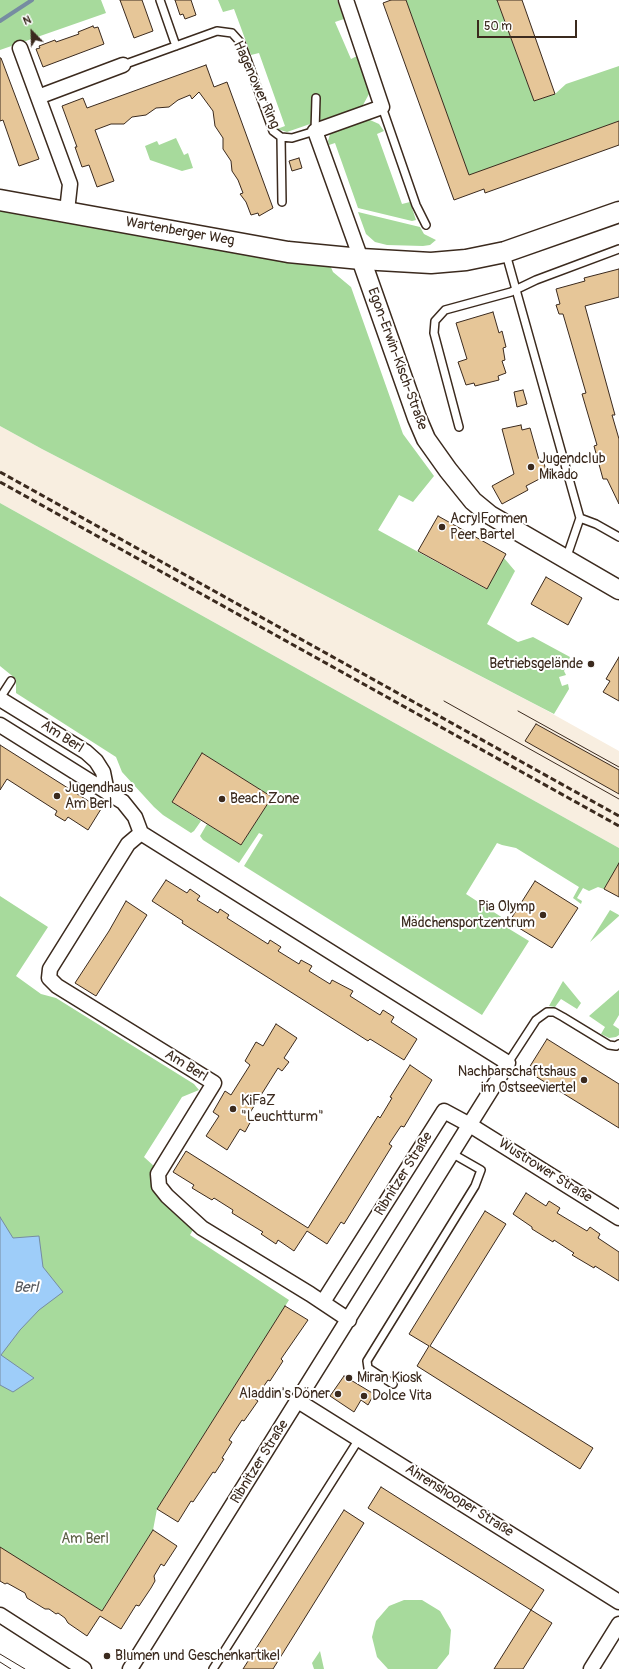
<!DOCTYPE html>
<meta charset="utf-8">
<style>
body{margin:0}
#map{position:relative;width:619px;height:1669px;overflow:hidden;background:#fff;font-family:Pangolin,sans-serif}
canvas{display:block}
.north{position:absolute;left:12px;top:12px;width:40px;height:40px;-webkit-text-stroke:3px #fff;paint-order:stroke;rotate:337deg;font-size:11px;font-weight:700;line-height:16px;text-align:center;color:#3b2a1e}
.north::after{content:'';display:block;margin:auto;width:14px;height:18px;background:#3b2a1e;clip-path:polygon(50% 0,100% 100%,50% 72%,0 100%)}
.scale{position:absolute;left:477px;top:20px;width:100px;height:18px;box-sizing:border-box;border:2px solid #3b2a1e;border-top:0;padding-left:5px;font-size:12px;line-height:14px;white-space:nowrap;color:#3b2a1e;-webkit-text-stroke:3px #fff;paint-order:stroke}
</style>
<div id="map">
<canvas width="619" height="1669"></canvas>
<div class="north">N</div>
<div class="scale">50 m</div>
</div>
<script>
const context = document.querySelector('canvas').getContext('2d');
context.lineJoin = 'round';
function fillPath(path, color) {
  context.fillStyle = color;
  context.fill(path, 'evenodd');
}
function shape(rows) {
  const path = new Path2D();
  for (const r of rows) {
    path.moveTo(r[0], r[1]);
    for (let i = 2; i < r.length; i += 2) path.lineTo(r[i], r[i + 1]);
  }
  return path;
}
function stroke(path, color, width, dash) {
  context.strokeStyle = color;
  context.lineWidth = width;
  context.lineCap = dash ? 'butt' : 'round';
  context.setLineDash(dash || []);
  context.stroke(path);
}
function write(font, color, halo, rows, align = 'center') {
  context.font = font + ' Pangolin,sans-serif';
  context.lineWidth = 4;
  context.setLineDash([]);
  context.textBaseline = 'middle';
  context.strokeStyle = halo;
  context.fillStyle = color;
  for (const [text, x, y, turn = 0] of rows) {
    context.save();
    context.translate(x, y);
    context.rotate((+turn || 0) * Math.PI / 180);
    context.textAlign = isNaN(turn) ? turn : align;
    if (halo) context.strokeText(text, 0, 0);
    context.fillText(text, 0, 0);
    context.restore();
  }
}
const built = shape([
 [0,426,42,449,542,708,619,751,619,848,0,503]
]);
const green = shape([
 [0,0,101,0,106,13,0,50],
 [218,0,337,0,344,19,335,22,351,59,357,56,369,88,369,94,363,105,359,107,287,132,277,129,285,126,259,53,251,55,234,9,223,12],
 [406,0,497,0,534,101,555,94,566,84,619,66,619,121,471,182],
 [365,119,370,120,379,124,384,131,377,134,402,204,410,202,416,220,412,221,358,208,335,143,329,145,328,141,330,134,334,131],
 [176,138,184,155,188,153,193,168,182,171,150,160,145,146,157,141,159,145],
 [0,208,330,265,333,272,351,287,403,434,434,476,413,502,399,495,378,530,486,589,504,558,515,571,487,624,518,642,533,637,570,657,564,671,566,675,559,677,562,686,568,684,569,689,554,714,42,449,0,426],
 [358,212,420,227,424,234,436,240,430,245,423,246,387,245,375,242,366,234],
 [0,503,619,848,619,865,604,889,598,887,589,891,583,888,577,898,582,901,581,904,573,898,579,887,516,848,502,845,497,843,466,894,509,922,506,927,529,941,482,1015,244,866,263,835,259,833,239,863,203,840,200,836,207,824,241,845,272,797,202,753,172,802,201,821,194,831,191,833,163,815,154,807,122,772,116,757,16,693,16,679,0,666],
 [0,896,48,927,16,976,41,994,56,998,194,1084,199,1090,182,1097,144,1157,155,1167,194,1228,190,1235,289,1300,157,1509,153,1530,102,1611,0,1548],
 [610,910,619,915,619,916,590,942],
 [563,981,581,1003,577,1009,561,999,555,1007,549,1006],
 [619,990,619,1015,613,1025,619,1029,619,1035,616,1037,609,1038,601,1034,605,1027,589,1016],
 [404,1600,422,1600,440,1611,451,1630,449,1654,437,1669,388,1669,377,1657,372,1637,376,1621,389,1606],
 [320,1651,324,1669,314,1669,312,1663]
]);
const water = shape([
 [0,1217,13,1238,39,1236,43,1267,63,1292,39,1310,20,1330,1,1355,34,1378,13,1392,0,1385,0,1217]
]);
const stream = shape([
 [0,21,32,0]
]);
const building = shape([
 [120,0,142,0,153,31,134,38,120,0],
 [175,0,191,0,196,15,185,19,183,14,180,15,175,0],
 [391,0,406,0,469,175,619,121,619,145,485,193,484,189,454,200,383,3,391,0],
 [497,0,522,0,555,94,534,101,497,0],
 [93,26,94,28,98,27,104,44,43,67,36,49,40,48,39,46,55,40,56,42,79,34,78,32,93,26],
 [0,58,1,58,39,159,19,166,3,120,0,121,0,58],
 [206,65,214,87,227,82,273,208,259,216,258,213,251,215,246,202,240,194,243,193,238,180,232,171,231,161,223,149,223,138,215,126,213,111,199,92,192,99,190,95,178,100,169,107,156,108,146,115,132,117,124,124,111,124,95,130,114,181,97,187,89,165,82,167,75,147,77,147,62,106,83,98,87,108,206,65],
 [299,158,302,168,292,171,289,161,299,158],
 [619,269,619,297,585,306,615,415,612,415,619,439,619,504,607,479,603,479,594,446,597,445,582,394,586,393,563,314,559,314,556,305,560,304,556,289,585,281,584,278,619,269],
 [493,312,499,333,502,331,506,347,503,348,505,360,502,361,506,373,498,376,499,380,475,386,474,383,466,385,458,362,467,359,456,323,493,312],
 [523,390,527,404,517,407,514,392,523,390],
 [521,425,522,430,530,428,539,460,543,459,547,475,526,486,528,490,502,504,492,486,514,474,502,429,521,425],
 [438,516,506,554,487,589,418,551,438,516],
 [546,577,582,598,568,625,531,604,546,577],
 [619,657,619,701,603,692,610,681,606,679,619,657],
 [536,724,619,770,619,794,525,741,536,724],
 [0,745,101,809,88,830,68,817,65,821,55,815,57,811,7,779,0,790,0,745],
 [202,753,272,797,241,845,172,802,202,753],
 [619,863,619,897,604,889,619,863],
 [166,880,187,893,190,889,200,896,197,900,218,913,220,909,229,915,227,918,268,944,270,940,281,947,278,951,299,964,301,960,312,966,309,971,330,984,332,980,353,991,350,996,380,1015,383,1010,394,1017,391,1022,417,1039,404,1060,370,1039,368,1041,223,949,182,923,183,921,152,901,166,880],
 [535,881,578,908,552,948,509,922,535,881],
 [126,901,147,915,96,996,75,983,109,931,126,901],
 [276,1024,297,1038,284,1058,289,1062,282,1071,278,1068,246,1119,251,1121,245,1132,240,1129,227,1150,206,1136,219,1116,213,1112,225,1091,231,1095,250,1065,245,1061,256,1042,263,1046,276,1024],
 [547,1039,619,1084,619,1128,527,1071,547,1039],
 [410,1065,432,1080,404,1127,401,1126,389,1144,392,1146,344,1224,341,1222,327,1244,307,1231,294,1251,278,1240,276,1244,261,1234,263,1232,232,1213,233,1210,214,1198,212,1200,192,1188,194,1185,173,1172,186,1151,308,1228,378,1116,380,1118,392,1098,390,1097,410,1065],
 [526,1193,546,1206,549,1201,560,1208,557,1213,587,1231,590,1227,600,1234,598,1238,619,1252,619,1281,595,1266,594,1268,572,1255,574,1253,554,1240,553,1242,532,1229,532,1227,513,1214,526,1193],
 [485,1211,506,1224,430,1346,593,1448,580,1469,417,1366,429,1346,409,1334,485,1211],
 [285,1306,308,1320,281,1359,283,1361,270,1381,268,1380,255,1399,258,1401,244,1421,242,1420,229,1440,232,1442,222,1458,224,1459,215,1473,213,1472,193,1502,191,1501,178,1522,157,1509,285,1306],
 [344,1376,374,1394,368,1405,361,1400,354,1412,330,1396,344,1376],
 [381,1487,544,1590,531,1610,368,1508,381,1487],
 [344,1510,364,1523,273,1669,243,1669,344,1510],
 [153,1530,177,1546,164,1566,161,1564,154,1576,155,1581,151,1588,139,1606,136,1605,121,1629,100,1616,87,1636,68,1623,65,1618,58,1613,56,1614,49,1609,45,1609,27,1598,25,1593,7,1583,5,1584,0,1581,0,1547,102,1611,153,1530],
 [531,1610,552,1623,523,1669,494,1669,531,1610]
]);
const service = shape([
 [160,0,176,46],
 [123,65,217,31,232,33,241,43,273,131,281,137,292,138,315,131,316,98],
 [382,107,416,205,426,225],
 [281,137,282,202],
 [506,254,580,518,566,559],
 [459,427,434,333,435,321,445,310,511,292,536,280,619,249],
 [580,518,596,524,619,537],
 [0,698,11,681],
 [508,1063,536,1020,547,1012,554,1012,563,1017,609,1045,616,1046,619,1044],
 [393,1384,368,1368,367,1361,475,1186,481,1170,453,1154],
 [213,1669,359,1439]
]);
const minor = shape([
 [346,0,382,107,315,131,361,259],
 [20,48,70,184,67,211],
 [38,97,123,65],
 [0,699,86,752,96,761,103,772,107,792],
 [0,725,123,802,135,817,141,833,508,1063,130,1669],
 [141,833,128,844,50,969,49,978,57,986,214,1083,158,1174,159,1186,167,1196,202,1228,310,1294,349,1320],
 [323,1302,444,1111,470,1125,619,1218],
 [298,1401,619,1602],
 [0,1615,84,1669],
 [591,1669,619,1624]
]);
const tertiary = shape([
 [361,259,417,418,426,439,448,470,473,501,490,515,619,590]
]);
const secondary = shape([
 [0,200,288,252,361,259,431,263,466,260,505,252,619,212]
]);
const tram = shape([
 [444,701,619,799],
 [518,711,619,767],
 [0,1654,25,1669],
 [0,1662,11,1669]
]);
const rail = shape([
 [0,472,619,816],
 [0,482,619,826]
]);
const markers = [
 [531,467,4,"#3b2a1e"],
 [442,527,4,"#3b2a1e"],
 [591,664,4,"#3b2a1e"],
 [57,796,4,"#3b2a1e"],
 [222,799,4,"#3b2a1e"],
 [543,915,4,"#3b2a1e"],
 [584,1080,4,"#3b2a1e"],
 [233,1109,4,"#3b2a1e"],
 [349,1378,4,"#3b2a1e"],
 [338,1394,4,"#3b2a1e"],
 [364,1396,4,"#3b2a1e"],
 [107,1656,4,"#3b2a1e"]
];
const streetNames = [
 ["Hagenower Ring",256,85,66],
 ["Wartenberger Weg",180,232,10],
 ["Egon-Erwin-Kisch-Straße",397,359,70],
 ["Am Berl",62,737,33],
 ["Am Berl",186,1066,32],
 ["Wustrower Straße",545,1171,32],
 ["Ribnitzer Straße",404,1174,-58],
 ["Ribnitzer Straße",260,1462,-58],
 ["Ahrenshooper Straße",459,1501,32]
];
const poiNames = [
 ["Jugendclub",539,459],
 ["Mikado",539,475],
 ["AcrylFormen",450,519],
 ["Peer Bartel",450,535],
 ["Betriebsgelände",583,664,"right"],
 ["Jugendhaus",65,788],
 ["Am Berl",65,804],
 ["Beach Zone",230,799],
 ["Pia Olymp",535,907,"right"],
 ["Mädchensportzentrum",535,923,"right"],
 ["Nachbarschaftshaus",576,1072,"right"],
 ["im Ostseeviertel",576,1088,"right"],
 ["KiFaZ",241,1101],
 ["\"Leuchtturm\"",241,1117],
 ["Miran Kiosk",357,1378],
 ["Aladdin's Döner",330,1394,"right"],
 ["Dolce Vita",372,1396],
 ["Blumen und Geschenkartikel",115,1656]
];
const parkNames = [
 ["Am Berl",85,1539]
];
const waterNames = [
 ["Berl",26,1288]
];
fillPath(built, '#f8eee0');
fillPath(green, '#a7da9c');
fillPath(water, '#9ecdf9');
stroke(water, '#768ca1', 1);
stroke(stream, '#768ca1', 4);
fillPath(building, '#e6c698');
stroke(building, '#3b2a1e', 1);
stroke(service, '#3b2a1e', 10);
stroke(minor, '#3b2a1e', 17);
stroke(tertiary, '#3b2a1e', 21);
stroke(secondary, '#3b2a1e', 23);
stroke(service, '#fff', 7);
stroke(minor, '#fff', 14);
stroke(tertiary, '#fff', 18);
stroke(secondary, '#fff', 20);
stroke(tram, '#3b2a1e', 1);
stroke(rail, '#3b2a1e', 3, [6, 3]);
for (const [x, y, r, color] of markers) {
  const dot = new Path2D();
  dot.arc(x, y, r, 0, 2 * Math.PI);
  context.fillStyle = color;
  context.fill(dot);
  stroke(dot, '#fff', 1.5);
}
write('14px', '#3b2a1e', '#fff', streetNames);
write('14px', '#3b2a1e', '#fff', poiNames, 'left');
write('14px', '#5b5f44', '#fff', parkNames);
write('italic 15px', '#595b60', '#fff', waterNames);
</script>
